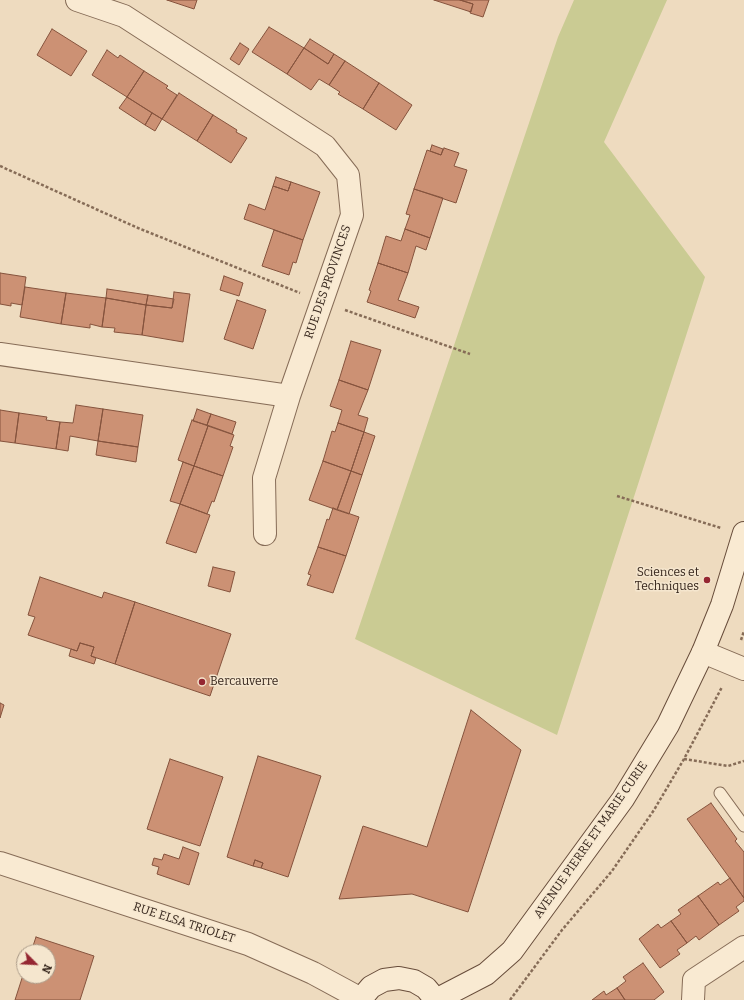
<!DOCTYPE html>
<style>
body{margin:0}
#map{position:relative;width:744px;height:1000px;overflow:hidden;background:#eedbbf;font-family:Bitter,serif}
canvas{display:block}
.north{position:absolute;left:16px;top:944px;width:40px;height:40px;box-sizing:border-box;background:#f5e6ce;border:1px solid #a99987;border-radius:50%;rotate:114deg;font-size:11px;font-weight:700;line-height:16px;text-align:center;color:#36261c}
.north::after{content:'';display:block;margin:auto;width:14px;height:18px;background:#952732;clip-path:polygon(50% 0,100% 100%,50% 72%,0 100%)}
</style>
<div id="map">
<canvas width="744" height="1000"></canvas>
<div class="north">N</div>
</div>
<script>
const context = document.querySelector('canvas').getContext('2d');
context.lineJoin = 'round';
function fillPath(path, color) {
  context.fillStyle = color;
  context.fill(path, 'evenodd');
}
function shape(rows) {
  const path = new Path2D();
  for (const r of rows) {
    path.moveTo(r[0], r[1]);
    for (let i = 2; i < r.length; i += 2) path.lineTo(r[i], r[i + 1]);
  }
  return path;
}
function stroke(path, color, width, dash) {
  context.strokeStyle = color;
  context.lineWidth = width;
  context.lineCap = dash ? 'butt' : 'round';
  context.setLineDash(dash || []);
  context.stroke(path);
}
function write(font, color, halo, rows, align = 'center') {
  context.font = font + ' Bitter,serif';
  context.lineWidth = 3;
  context.setLineDash([]);
  context.textBaseline = 'middle';
  context.strokeStyle = halo;
  context.fillStyle = color;
  for (const [text, x, y, turn = 0] of rows) {
    context.save();
    context.translate(x, y);
    context.rotate((+turn || 0) * Math.PI / 180);
    context.textAlign = isNaN(turn) ? turn : align;
    if (halo) context.strokeText(text, 0, 0);
    context.fillText(text, 0, 0);
    context.restore();
  }
}
const green = shape([
 [574,0,667,0,604,142,705,277,557,735,355,639,558,37]
]);
const building = shape([
 [167,0,197,0,194,9,167,0],
 [434,0,460,0,473,4,471,12,434,0],
 [460,0,489,0,483,17,470,13,473,4,460,0],
 [269,27,304,48,287,74,252,52,269,27],
 [52,29,87,51,71,76,37,55,52,29],
 [310,39,334,54,328,64,304,48,310,39],
 [240,43,249,49,239,65,230,59,240,43],
 [304,48,328,64,334,54,345,61,329,85,319,79,311,90,287,74,304,48],
 [107,50,118,58,120,55,144,71,127,97,92,75,107,50],
 [345,61,379,83,363,109,338,94,340,92,329,85,345,61],
 [144,71,168,86,166,88,177,95,162,119,127,97,144,71],
 [379,83,412,105,396,130,363,109,379,83],
 [179,93,213,115,197,141,162,119,179,93],
 [127,97,152,113,145,125,119,108,127,97],
 [152,113,162,119,155,131,145,125,152,113],
 [213,115,237,130,236,132,247,138,231,163,197,141,213,115],
 [432,145,443,149,441,155,430,151,432,145],
 [444,148,459,153,454,166,467,170,456,203,414,189,427,150,441,155,444,148],
 [276,177,291,182,288,191,273,186,276,177],
 [291,182,320,192,303,240,244,219,249,204,265,210,273,186,288,191,291,182],
 [414,189,443,198,430,238,405,229,410,215,406,214,414,189],
 [405,229,430,238,426,250,416,246,408,273,378,263,386,236,401,241,405,229],
 [274,230,303,240,296,263,293,262,289,275,262,266,274,230],
 [378,263,408,273,398,300,419,307,415,318,367,302,371,291,369,290,378,263],
 [0,273,26,277,22,305,11,303,11,306,0,304,0,273],
 [224,276,243,283,239,296,220,290,224,276],
 [25,287,66,293,61,324,20,317,25,287],
 [107,289,148,295,146,305,106,298,107,289],
 [174,292,190,294,183,342,142,335,146,305,172,308,174,292],
 [66,293,106,298,102,327,90,324,90,328,61,324,66,293],
 [148,295,174,299,172,308,146,305,148,295],
 [106,298,146,305,142,335,114,332,115,328,102,327,106,298],
 [237,300,266,310,253,349,224,339,237,300],
 [351,341,381,350,368,390,339,380,351,341],
 [339,380,368,390,358,415,368,418,364,432,338,423,342,410,330,406,339,380],
 [76,405,103,409,98,441,70,436,68,451,56,449,60,422,73,423,76,405],
 [103,409,143,415,138,447,98,441,103,409],
 [197,409,211,414,207,425,193,421,197,409],
 [0,410,19,413,15,443,0,441,0,410],
 [19,413,47,417,46,420,60,422,56,449,15,443,19,413],
 [211,414,236,422,232,434,207,425,211,414],
 [192,420,208,426,194,466,178,460,192,420],
 [338,423,364,432,351,471,323,461,332,431,335,432,338,423],
 [208,426,234,435,230,446,233,447,223,476,194,466,208,426],
 [364,432,375,436,362,475,351,471,364,432],
 [98,441,138,447,136,462,96,455,98,441],
 [323,461,351,471,337,510,309,500,323,461],
 [183,462,194,466,180,504,170,501,183,462],
 [194,466,223,476,214,502,212,501,207,514,180,504,194,466],
 [351,471,362,475,349,514,337,510,351,471],
 [180,504,210,515,196,553,166,543,180,504],
 [333,508,359,517,346,556,318,547,327,519,329,520,333,508],
 [318,547,346,556,333,593,307,585,311,575,308,574,318,547],
 [213,567,235,572,230,592,208,586,213,567],
 [40,577,102,598,104,592,135,602,115,664,91,656,94,647,80,643,77,651,28,635,35,617,28,615,40,577],
 [135,602,231,634,210,696,115,664,135,602],
 [80,643,94,647,91,656,96,658,94,664,69,656,71,649,77,651,80,643],
 [0,703,4,705,0,718,0,703],
 [471,710,521,750,468,912,412,894,339,899,363,826,427,847,471,710],
 [258,756,321,776,288,877,261,868,263,863,255,860,253,866,227,857,258,756],
 [170,759,223,777,200,846,147,829,170,759],
 [711,803,737,839,735,841,744,852,744,898,687,819,711,803],
 [183,847,199,853,189,885,157,874,159,867,152,865,154,858,162,860,164,854,179,859,183,847],
 [255,860,263,863,261,868,253,866,255,860],
 [730,878,744,898,744,901,736,907,739,911,719,925,698,896,718,882,720,885,730,878],
 [698,896,719,925,699,940,696,936,687,943,671,921,681,914,678,910,698,896],
 [671,921,687,943,677,950,680,954,660,968,639,939,658,924,661,928,671,921],
 [36,937,94,956,80,1000,15,1000,24,972,24,976,48,976,48,952,31,952,36,937],
 [643,963,664,992,654,1000,625,1000,617,988,626,981,623,977,643,963],
 [617,988,625,1000,592,1000,604,991,606,995,617,988]
]);
const path = shape([
 [0,166,138,228,300,293],
 [345,310,470,354],
 [617,496,721,528],
 [741,640,744,631],
 [684,759,728,766,744,761],
 [510,1000,562,930,612,871,654,810,684,759,722,687]
]);
const lane = shape([
 [720,793,744,826]
]);
const street = shape([
 [0,354,289,396,352,215,348,175,325,146,124,16,77,0],
 [265,534,264,478,289,396],
 [703,652,744,669],
 [0,863,248,944,313,973,361,999],
 [693,1000,694,980,744,947]
]);
const secondary = shape([
 [360,1000,371,987,384,980,399,978,414,981,426,988,436,1000],
 [436,1000,486,974,512,951,623,799,668,725,703,652,722,605,744,533]
]);
const markers = [
 [707,580,4,"#952732"],
 [202,682,4,"#952732"]
];
const streetNames = [
 ["RUE DES PROVINCES",328,282,-71],
 ["AVENUE PIERRE ET MARIE CURIE",591,840,-55],
 ["RUE ELSA TRIOLET",184,923,18]
];
const poiNames = [
 ["Sciences et",699,573],
 ["Techniques",699,587],
 ["Bercauverre",210,682,"left"]
];
fillPath(green, '#cacb93');
fillPath(building, '#cc9174');
stroke(building, '#85533d', 1);
stroke(lane, '#866c57', 13);
stroke(street, '#866c57', 24);
stroke(secondary, '#684d3b', 24);
stroke(path, '#866c57', 2.5, [3, 2]);
stroke(lane, '#f9ead2', 11);
stroke(street, '#f9ead2', 22);
stroke(secondary, '#f9ead2', 22);
for (const [x, y, r, color] of markers) {
  const dot = new Path2D();
  dot.arc(x, y, r, 0, 2 * Math.PI);
  context.fillStyle = color;
  context.fill(dot);
  stroke(dot, '#f5e6ce', 1.5);
}
write('12px', '#36261c', '#f5e6ce', streetNames);
write('12px', '#36261c', '#f5e6ce', poiNames, 'right');
</script>
